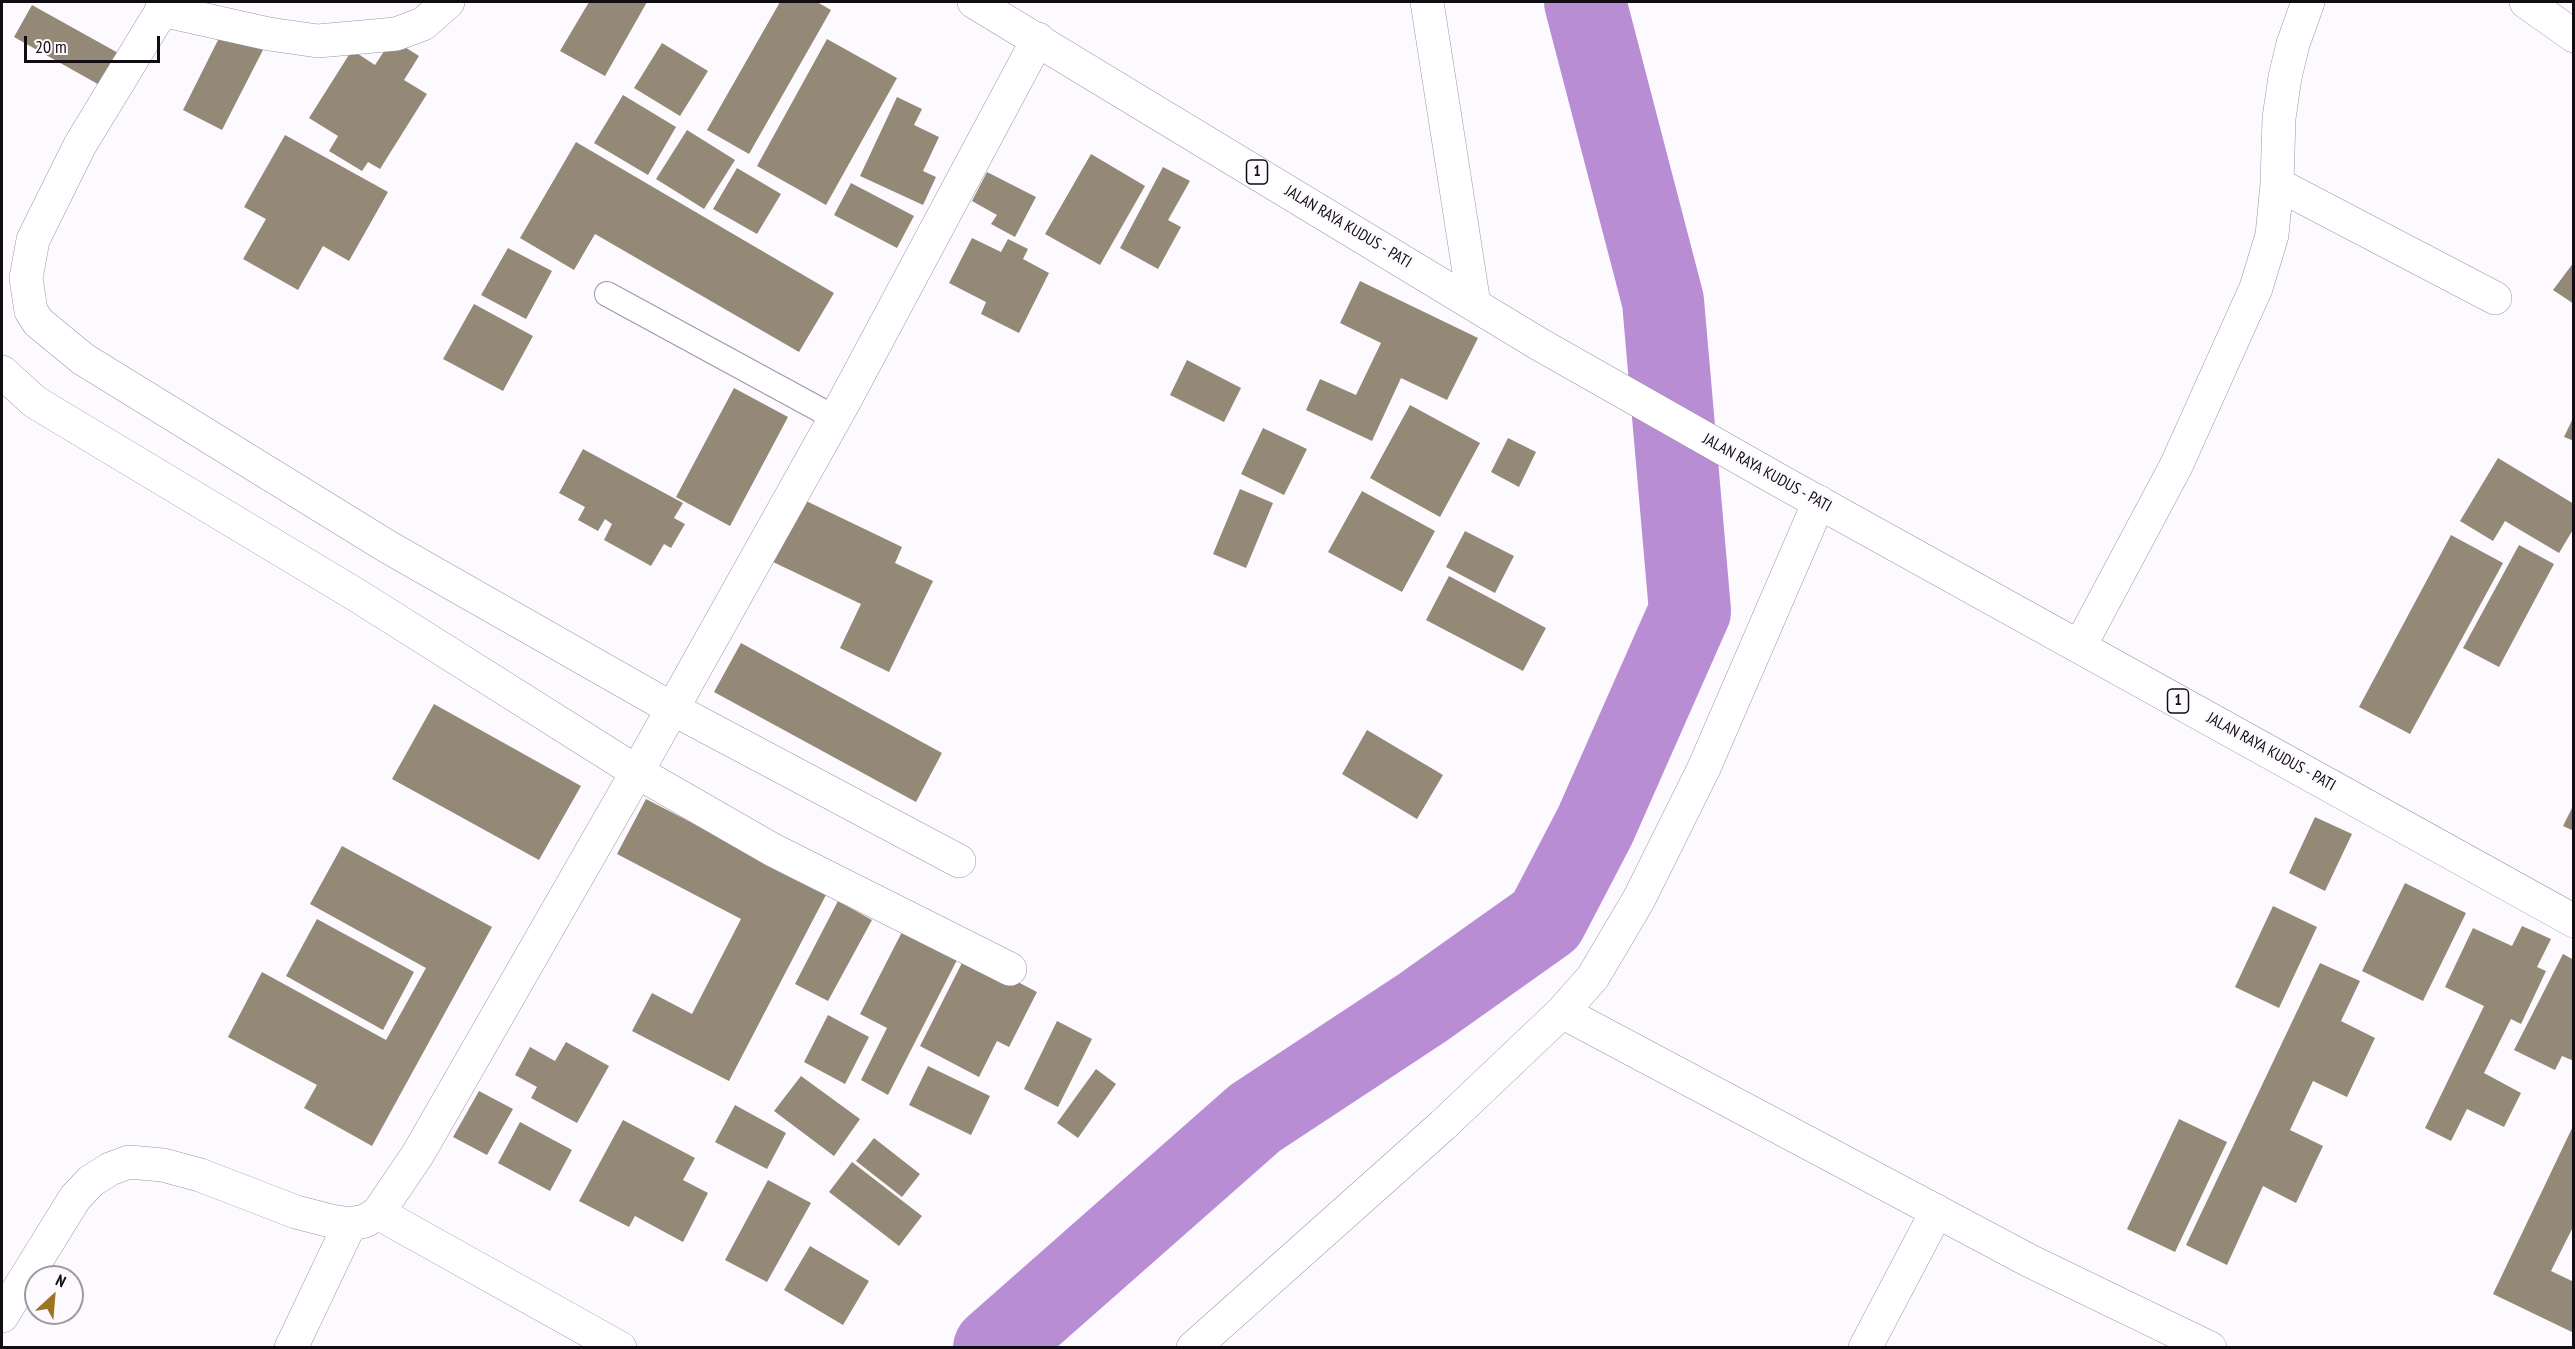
<!DOCTYPE html>
<style>
body{margin:0}
#map{position:relative;width:2575px;height:1349px;overflow:hidden;background:#fcfafe;font-family:"PT Sans Narrow",sans-serif}
canvas{display:block}
.frame{position:absolute;inset:0;border:3px solid #110d13;pointer-events:none}
.north{position:absolute;left:24px;top:1265px;width:60px;height:60px;box-sizing:border-box;background:#fcfafe;border:2px solid #9e9ba0;border-radius:50%;rotate:26deg;font-size:16px;font-weight:700;line-height:24px;text-align:center;color:#110d13}
.north::after{content:'';display:block;margin:auto;width:21px;height:27px;background:#9f7324;clip-path:polygon(50% 0,100% 100%,50% 72%,0 100%)}
.scale{position:absolute;left:24px;top:36px;width:136px;height:27px;box-sizing:border-box;border:3px solid #110d13;border-top:0;padding-left:8px;font-size:18px;line-height:21px;white-space:nowrap;color:#110d13;-webkit-text-stroke:4px #fcfafe;paint-order:stroke}
</style>
<div id="map">
<canvas width="2575" height="1349"></canvas>
<div class="frame"></div>
<div class="north">N</div>
<div class="scale">20 m</div>
</div>
<script>
const context = document.querySelector('canvas').getContext('2d');
context.lineJoin = 'round';
function shape(rows) {
  const path = new Path2D();
  for (const r of rows) {
    path.moveTo(r[0], r[1]);
    for (let i = 2; i < r.length; i += 2) path.lineTo(r[i], r[i + 1]);
  }
  return path;
}
function stroke(path, color, width, dash) {
  context.strokeStyle = color;
  context.lineWidth = width;
  context.lineCap = dash ? 'butt' : 'round';
  context.setLineDash(dash || []);
  context.stroke(path);
}
function fillPath(path, color) {
  context.fillStyle = color;
  context.fill(path, 'evenodd');
}
function write(font, color, halo, rows, align = 'center') {
  context.font = font + ' "PT Sans Narrow",sans-serif';
  context.lineWidth = 5;
  context.setLineDash([]);
  context.textBaseline = 'middle';
  context.strokeStyle = halo;
  context.fillStyle = color;
  for (const [text, x, y, turn = 0] of rows) {
    context.save();
    context.translate(x, y);
    context.rotate((+turn || 0) * Math.PI / 180);
    context.textAlign = isNaN(turn) ? turn : align;
    if (halo) context.strokeText(text, 0, 0);
    context.fillText(text, 0, 0);
    context.restore();
  }
}
const river = shape([
 [994,1348,1255,1118,1422,1008,1546,920,1595,826,1690,611,1663,301,1585,2]
]);
const building = shape([
 [589,2,647,2,605,76,560,51],
 [780,2,817,2,831,10,749,154,707,130],
 [32,5,120,54,103,87,14,37],
 [225,26,265,46,222,130,183,110],
 [392,39,419,56,404,80,427,94,380,169,368,162,362,171,329,151,338,136,309,118,352,50,375,65],
 [827,39,897,78,826,205,757,166],
 [662,43,708,71,680,116,634,88],
 [623,95,676,127,648,175,594,143],
 [897,97,922,109,914,125,939,137,923,171,936,177,923,205,860,176],
 [687,130,735,160,704,209,656,179],
 [285,135,388,192,349,261,323,246,298,290,243,259,266,219,244,207],
 [576,142,834,293,799,352,595,234,574,270,520,238],
 [1091,154,1145,186,1100,265,1045,234],
 [1163,167,1190,181,1168,220,1181,227,1158,269,1120,248],
 [737,168,781,194,757,234,713,209],
 [987,172,1036,197,1015,237,991,224,997,215,972,201],
 [851,183,914,216,897,248,834,215],
 [972,238,1001,252,1008,239,1028,249,1023,259,1049,273,1019,333,981,314,986,302,949,283],
 [508,248,552,271,526,319,481,295],
 [2574,262,2574,304,2553,290],
 [1360,281,1478,338,1447,400,1401,378,1372,441,1306,410,1320,379,1356,395,1381,343,1340,323],
 [474,304,533,336,503,391,443,359],
 [1187,360,1241,388,1224,422,1170,395],
 [734,388,788,417,730,526,676,497],
 [1410,405,1480,443,1440,517,1370,478],
 [2574,416,2574,441,2564,437],
 [1263,428,1307,449,1284,495,1241,474],
 [1508,438,1536,452,1519,487,1491,472],
 [583,449,683,503,674,518,685,524,671,548,664,544,651,566,604,540,612,524,605,519,598,531,578,520,585,507,559,493],
 [2498,458,2574,504,2574,528,2559,553,2505,521,2493,541,2460,521],
 [1240,489,1273,503,1246,568,1213,554],
 [1362,491,1435,531,1402,592,1328,552],
 [800,498,902,547,895,563,933,581,889,672,840,648,861,604,771,561],
 [1465,531,1514,556,1495,593,1446,567],
 [2451,535,2503,563,2410,734,2359,707],
 [2519,545,2554,564,2499,667,2463,648],
 [1449,576,1546,628,1523,671,1426,620],
 [741,643,942,753,916,802,714,692],
 [434,704,581,786,539,860,392,779],
 [1367,730,1443,775,1417,819,1342,774],
 [646,799,827,893,729,1081,632,1031,652,993,692,1014,741,919,617,854],
 [2574,804,2574,831,2563,826],
 [2315,817,2352,834,2325,891,2289,873],
 [342,846,492,927,372,1146,304,1108,317,1085,228,1037,262,972,386,1040,426,968,310,904],
 [2405,883,2466,913,2423,1001,2362,971],
 [838,901,872,920,828,1001,795,984],
 [2273,906,2317,927,2279,1008,2235,987],
 [317,919,414,972,383,1030,286,976],
 [2522,926,2551,939,2537,967,2546,971,2521,1024,2511,1019,2484,1073,2521,1093,2504,1127,2467,1109,2451,1141,2425,1128,2484,1006,2445,987,2473,928,2512,946],
 [902,932,957,960,888,1095,861,1080,887,1028,860,1014],
 [2563,954,2574,960,2574,1061,2562,1056,2555,1070,2514,1050],
 [966,955,1037,992,1009,1047,997,1041,979,1077,920,1046],
 [2320,963,2360,981,2341,1021,2375,1038,2347,1097,2313,1081,2290,1130,2323,1146,2296,1203,2263,1186,2227,1265,2186,1245],
 [828,1015,869,1037,845,1084,804,1062],
 [1057,1021,1092,1039,1058,1107,1024,1089],
 [566,1042,609,1066,577,1123,531,1098,537,1087,515,1075,530,1047,555,1061],
 [928,1066,990,1096,971,1135,909,1105],
 [1096,1069,1116,1084,1078,1138,1057,1123],
 [801,1076,860,1119,834,1156,774,1111],
 [479,1091,513,1109,487,1155,453,1137],
 [735,1105,786,1133,767,1169,715,1142],
 [2179,1119,2227,1142,2175,1252,2127,1229],
 [623,1120,695,1158,683,1180,708,1193,683,1242,635,1216,629,1227,579,1201],
 [520,1122,572,1150,550,1191,498,1163],
 [2574,1124,2574,1225,2551,1271,2574,1282,2574,1333,2493,1294],
 [874,1138,920,1174,902,1197,856,1161],
 [852,1162,922,1216,899,1246,829,1192],
 [768,1180,811,1203,767,1282,725,1260],
 [810,1246,869,1281,843,1325,784,1290]
]);
const lane = shape([
 [607,294,835,418]
]);
const street = shape([
 [167,2,80,145,33,240,26,278,31,311,38,322,83,359,388,547,671,708,959,861],
 [1427,2,1474,304],
 [2526,2,2574,36],
 [161,10,269,34,318,41,396,34,423,24,448,2],
 [2277,184,2495,298],
 [2,372,35,402,358,596,637,772,773,850,1010,969],
 [2080,646,2176,466,2256,288,2272,235,2277,184,2279,118,2285,77,2293,44,2308,2],
 [1562,1012,2030,1261,2210,1348],
 [378,1213,620,1348],
 [2,1316,75,1198,91,1181,110,1169,129,1162,163,1165,200,1175,296,1212,331,1221,350,1224,365,1221,378,1213,418,1154,637,772,844,402,1038,39],
 [291,1348,350,1224],
 [1193,1348,1443,1125,1562,1012,1593,977,1639,899,1704,768,1819,502],
 [1865,1348,1937,1211]
]);
const highway = shape([
 [974,2,1539,344,1782,482,2574,921]
]);
const shields = [
 [1257,172,21],
 [2178,701,21]
];
const shieldNames = [
 ["1",1257,172],
 ["1",2178,701]
];
const streetNames = [
 ["JALAN RAYA KUDUS - PATI",1348,227,31],
 ["JALAN RAYA KUDUS - PATI",1767,473,29],
 ["JALAN RAYA KUDUS - PATI",2271,752,29]
];
stroke(river, '#b88dd4', 82);
fillPath(building, '#948876');
stroke(lane, '#9f94a7', 26);
stroke(street, '#9f94a7', 34);
stroke(highway, '#9f94a7', 34);
stroke(lane, '#fff', 24);
stroke(street, '#fff', 33);
stroke(highway, '#fff', 33);
for (const [x, y, w] of shields) {
  const box = new Path2D();
  box.roundRect(x - w / 2, y - 12, w, 24, 4.5);
  context.fillStyle = '#fcfafe';
  context.fill(box);
  stroke(box, '#110d13', 1.5);
}
write('bold 15px', '#110d13', null, shieldNames);
write('16px', '#110d13', '#fcfafe', streetNames);
</script>
